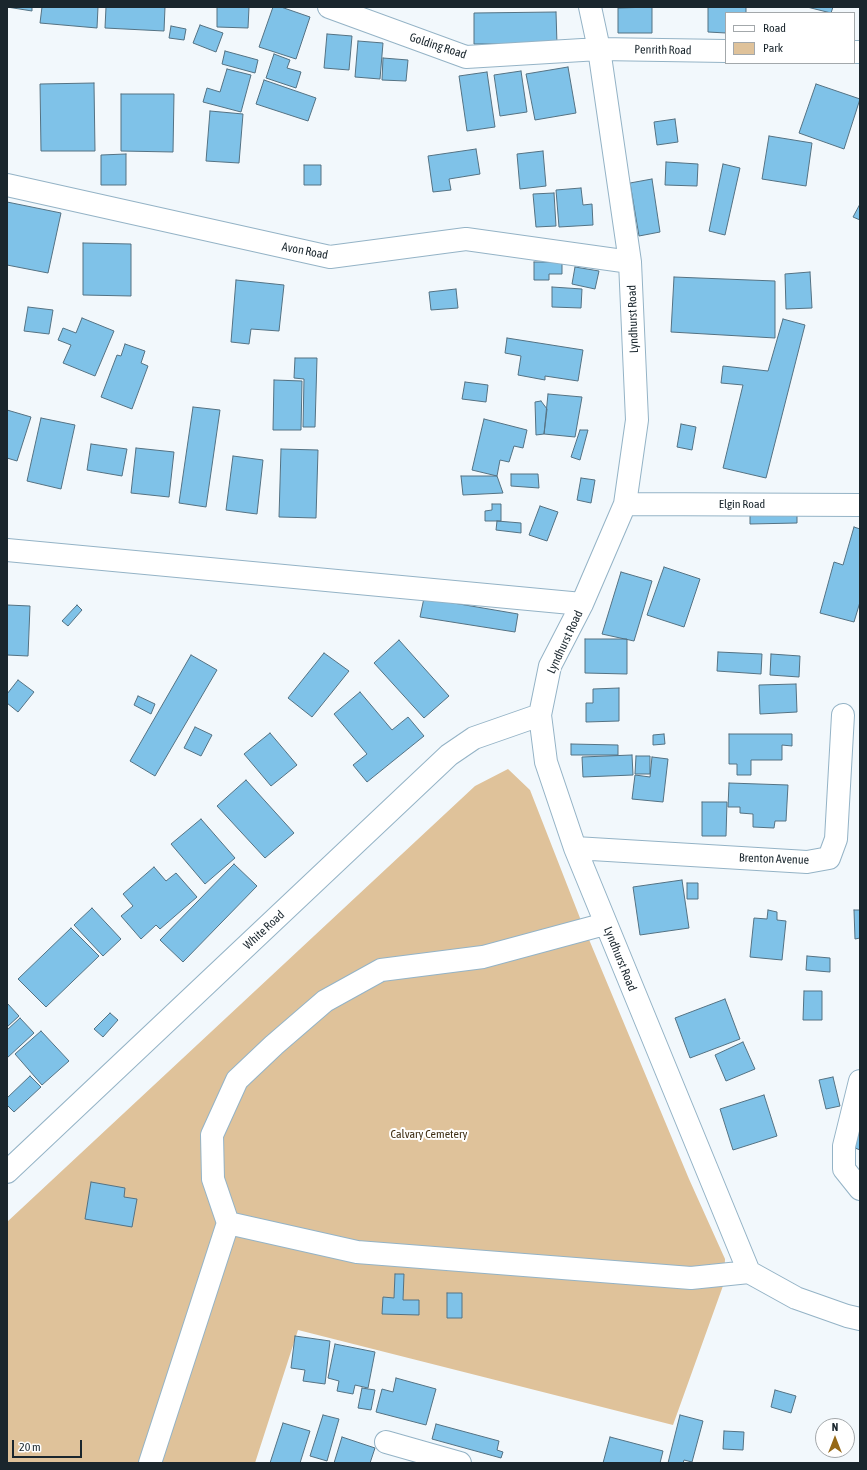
<!DOCTYPE html>
<style>
body{margin:0}
#map{position:relative;width:867px;height:1470px;overflow:hidden;background:#f2f8fc;font-family:"Asap Condensed",sans-serif}
canvas{display:block}
.frame{position:absolute;inset:0;border:8px solid #1a262d;pointer-events:none}
.legend{position:absolute;left:725px;top:12px;width:130px;height:52px;box-sizing:border-box;background:#fff;border:1px solid #a3a8ab;margin:0;padding:5px 7px;list-style:none;font-size:12px;color:#1a262d}
.legend li{display:flex;align-items:center;gap:8px;height:20px}
.legend b{width:20px;border:1px solid #a3a8ab}
.north{position:absolute;left:815px;top:1418px;width:40px;height:40px;box-sizing:border-box;background:#fff;border:1px solid #a3a8ab;border-radius:50%;rotate:0deg;font-size:11px;font-weight:700;line-height:16px;text-align:center;color:#1a262d}
.north::after{content:'';display:block;margin:auto;width:14px;height:18px;background:#966917;clip-path:polygon(50% 0,100% 100%,50% 72%,0 100%)}
.scale{position:absolute;left:12px;top:1440px;width:70px;height:18px;box-sizing:border-box;border:2px solid #1a262d;border-top:0;padding-left:5px;font-size:12px;line-height:14px;white-space:nowrap;color:#1a262d;-webkit-text-stroke:3px #fff;paint-order:stroke}
</style>
<div id="map">
<canvas width="867" height="1470"></canvas>
<div class="frame"></div>
<ul class="legend">
<li><b style="height:5px;background:#fff"></b>Road</li>
<li><b style="height:11px;background:#dfc29a"></b>Park</li>
</ul>
<div class="north">N</div>
<div class="scale">20 m</div>
</div>
<script>
const context = document.querySelector('canvas').getContext('2d');
context.lineJoin = 'round';
function fillPath(path, color) {
  context.fillStyle = color;
  context.fill(path, 'evenodd');
}
function shape(rows) {
  const path = new Path2D();
  for (const r of rows) {
    path.moveTo(r[0], r[1]);
    for (let i = 2; i < r.length; i += 2) path.lineTo(r[i], r[i + 1]);
  }
  return path;
}
function stroke(path, color, width, dash) {
  context.strokeStyle = color;
  context.lineWidth = width;
  context.lineCap = dash ? 'butt' : 'round';
  context.setLineDash(dash || []);
  context.stroke(path);
}
function write(font, color, halo, rows, align = 'center') {
  context.font = font + ' "Asap Condensed",sans-serif';
  context.lineWidth = 4;
  context.setLineDash([]);
  context.textBaseline = 'middle';
  context.strokeStyle = halo;
  context.fillStyle = color;
  for (const [text, x, y, turn = 0] of rows) {
    context.save();
    context.translate(x, y);
    context.rotate((+turn || 0) * Math.PI / 180);
    context.textAlign = isNaN(turn) ? turn : align;
    if (halo) context.strokeText(text, 0, 0);
    context.fillText(text, 0, 0);
    context.restore();
  }
}
const green = shape([
 [508,769,530,790,580,918,689,1179,725,1259,724,1283,673,1425,298,1330,255,1463,7,1463,7,1222,475,786]
]);
const building = shape([
 [7,7,32,7,32,11,7,7],
 [42,7,98,7,97,28,40,23,42,7],
 [106,7,165,7,164,31,105,28,106,7],
 [217,7,249,7,248,28,217,27,217,7],
 [273,7,281,7,310,17,296,59,259,47,273,7],
 [652,7,652,33,618,33,618,8,652,7],
 [708,7,746,7,746,13,726,13,726,33,708,32,708,7],
 [807,7,833,7,831,13,807,7],
 [556,12,557,44,474,44,474,13,556,12],
 [200,25,223,33,216,52,193,43,200,25],
 [171,26,186,29,184,40,169,38,171,26],
 [327,34,352,36,349,70,324,68,327,34],
 [358,41,383,43,380,79,355,77,358,41],
 [225,51,258,60,255,73,222,64,225,51],
 [274,54,290,60,287,68,301,72,296,88,266,78,274,54],
 [383,58,408,60,406,81,382,80,383,58],
 [568,67,576,113,535,120,526,74,568,67],
 [227,69,251,75,241,112,203,102,207,88,220,92,227,69],
 [521,71,527,112,500,116,494,75,521,71],
 [487,72,495,127,467,131,459,76,487,72],
 [264,80,316,98,308,121,256,104,264,80],
 [94,83,95,151,41,151,40,84,94,83],
 [816,84,860,99,844,149,799,133,816,84],
 [121,94,174,94,173,152,121,151,121,94],
 [210,111,243,114,239,163,206,161,210,111],
 [675,119,678,142,657,145,654,122,675,119],
 [769,136,812,143,806,186,762,179,769,136],
 [476,149,480,174,449,179,451,190,433,192,428,156,476,149],
 [543,151,546,186,520,189,517,154,543,151],
 [126,154,126,185,101,185,101,155,126,154],
 [666,162,698,164,697,186,665,185,666,162],
 [723,164,740,168,725,235,709,231,723,164],
 [304,165,321,165,321,185,304,185,304,165],
 [652,179,660,232,639,236,630,183,652,179],
 [581,188,583,205,592,204,593,225,559,227,556,190,581,188],
 [554,193,556,226,536,227,533,194,554,193],
 [7,202,61,213,48,273,7,265,7,202],
 [860,204,860,220,853,217,860,204],
 [83,243,131,244,131,296,83,295,83,243],
 [534,262,562,262,562,274,549,274,549,280,534,280,534,262],
 [575,267,599,271,595,289,572,284,575,267],
 [810,272,812,308,786,309,785,274,810,272],
 [674,277,775,281,775,338,671,332,674,277],
 [236,280,284,285,279,331,251,329,249,344,231,342,236,280],
 [552,287,582,289,581,308,552,307,552,287],
 [456,289,458,308,431,310,429,292,456,289],
 [28,307,53,310,49,334,24,331,28,307],
 [82,318,114,331,95,376,63,363,71,345,58,340,63,328,76,333,82,318],
 [783,319,805,325,766,478,723,468,743,385,721,383,723,366,768,371,783,319],
 [507,338,583,350,578,381,545,376,545,380,518,375,521,356,505,353,507,338],
 [125,344,145,351,141,363,148,366,132,409,101,397,117,355,121,356,125,344],
 [295,358,317,358,315,427,303,427,304,379,294,378,295,358],
 [274,380,302,381,301,430,273,430,274,380],
 [465,382,488,385,486,402,462,399,465,382],
 [548,394,582,397,575,437,544,434,548,394],
 [541,401,547,409,544,434,536,435,535,402,541,401],
 [193,407,220,410,206,507,179,503,193,407],
 [7,410,31,417,17,461,7,458,7,410],
 [41,418,75,425,61,489,27,481,41,418],
 [484,419,527,430,523,448,514,446,509,462,500,460,497,476,472,470,484,419],
 [681,424,696,427,692,450,677,447,681,424],
 [580,430,588,430,580,460,571,457,580,430],
 [91,444,127,449,122,476,87,470,91,444],
 [136,448,174,452,169,497,131,493,136,448],
 [281,449,318,450,316,518,279,517,281,449],
 [233,456,263,460,257,514,226,510,233,456],
 [511,474,538,474,539,488,511,486,511,474],
 [461,476,497,476,503,493,463,495,461,476],
 [581,478,595,480,591,503,577,500,581,478],
 [492,504,501,504,501,521,485,521,485,511,492,510,492,504],
 [540,506,558,512,547,541,529,535,540,506],
 [797,508,797,523,750,524,750,509,797,508],
 [497,521,521,523,521,533,496,530,497,521],
 [854,527,860,529,860,602,854,622,820,613,834,562,843,565,854,527],
 [664,567,700,579,684,627,647,615,664,567],
 [621,572,652,581,634,641,602,634,621,572],
 [424,598,518,614,515,632,420,617,424,598],
 [7,605,30,606,28,656,7,655,7,605],
 [77,605,82,610,68,626,62,621,77,605],
 [585,639,627,639,627,674,585,673,585,639],
 [399,640,449,696,424,718,374,663,399,640],
 [718,652,762,654,761,674,717,671,718,652],
 [324,653,349,671,312,717,288,698,324,653],
 [771,654,800,656,799,677,770,675,771,654],
 [191,655,217,670,155,776,130,761,191,655],
 [18,680,34,692,18,712,7,703,7,694,18,680],
 [796,684,797,712,760,714,759,685,796,684],
 [619,688,619,721,586,722,586,703,593,703,593,689,619,688],
 [360,692,392,730,408,717,424,736,367,782,353,765,367,754,334,714,360,692],
 [138,696,155,704,151,714,134,705,138,696],
 [195,727,212,735,201,756,184,748,195,727],
 [270,733,297,765,271,786,244,754,270,733],
 [664,734,665,744,653,745,653,735,664,734],
 [729,734,792,734,792,746,782,745,782,760,751,760,751,775,737,775,737,764,729,764,729,734],
 [571,744,618,745,618,755,571,755,571,744],
 [632,755,633,775,583,777,582,757,632,755],
 [636,756,650,756,650,774,635,774,636,756],
 [652,757,668,759,663,802,632,799,635,775,650,777,652,757],
 [246,780,294,833,265,858,217,806,246,780],
 [729,783,788,785,786,821,775,821,774,828,753,827,753,814,740,813,740,807,728,807,729,783],
 [702,802,727,802,726,836,702,836,702,802],
 [201,819,235,858,205,884,171,844,201,819],
 [234,864,257,886,183,962,160,940,234,864],
 [154,867,166,881,176,873,197,897,160,929,156,925,141,939,121,916,133,906,123,894,154,867],
 [682,880,689,928,640,935,633,887,682,880],
 [687,883,698,883,698,899,687,899,687,883],
 [92,908,121,939,103,956,74,925,92,908],
 [768,910,777,912,777,920,786,921,782,960,750,957,754,918,767,919,768,910],
 [854,910,860,910,860,938,855,939,854,910],
 [71,928,99,956,46,1007,18,979,71,928],
 [807,956,830,958,830,972,806,970,807,956],
 [804,991,822,991,822,1020,803,1020,804,991],
 [725,999,740,1039,690,1058,675,1018,725,999],
 [7,1003,19,1016,7,1027,7,1003],
 [110,1013,118,1020,103,1037,94,1029,110,1013],
 [20,1018,34,1033,7,1058,7,1030,20,1018],
 [41,1031,69,1061,42,1085,15,1054,41,1031],
 [743,1042,755,1069,726,1081,715,1055,743,1042],
 [30,1076,41,1087,14,1112,7,1105,7,1098,30,1076],
 [833,1077,840,1106,826,1109,819,1080,833,1077],
 [764,1095,777,1136,733,1150,720,1109,764,1095],
 [860,1117,860,1150,850,1146,860,1117],
 [91,1182,125,1188,124,1197,137,1199,132,1227,85,1219,91,1182],
 [395,1274,404,1274,403,1300,419,1300,419,1315,382,1314,383,1297,394,1298,395,1274],
 [447,1293,462,1293,462,1318,447,1318,447,1293],
 [295,1336,330,1341,325,1384,303,1381,305,1370,291,1368,295,1336],
 [335,1344,375,1352,368,1388,355,1385,353,1394,337,1391,339,1381,328,1378,335,1344],
 [396,1378,436,1389,426,1425,376,1412,382,1389,393,1392,396,1378],
 [362,1388,375,1390,371,1410,358,1408,362,1388],
 [775,1390,796,1396,791,1413,771,1407,775,1390],
 [323,1415,339,1419,327,1461,310,1456,323,1415],
 [680,1415,703,1421,692,1462,684,1460,683,1463,668,1463,680,1415],
 [283,1423,310,1431,300,1463,270,1463,283,1423],
 [436,1424,499,1441,497,1450,503,1452,501,1458,432,1439,436,1424],
 [724,1431,744,1432,743,1450,723,1449,724,1431],
 [342,1437,375,1448,370,1463,334,1463,342,1437],
 [610,1437,663,1451,660,1463,603,1463,610,1437]
]);
const minor = shape([
 [329,7,466,57,599,49,726,51],
 [590,7,599,49,630,262,637,420,625,504,582,604,550,666,540,715,546,762,575,848,749,1272,796,1298,847,1316,860,1319],
 [854,52,860,52],
 [7,185,330,257,466,239,630,262],
 [625,504,860,505],
 [7,550,582,604],
 [575,848,807,862,829,858,836,839,843,715],
 [860,1081,844,1146,844,1169,860,1189],
 [7,1172,449,755,474,738,540,715],
 [228,1223,357,1252,691,1278,749,1272],
 [386,1442,460,1463],
 [150,1463,228,1223,213,1179,212,1135,237,1080,274,1045,325,1001,381,970,483,957,605,924]
]);
const streetNames = [
 ["Golding Road",438,46,18],
 ["Penrith Road",663,50,1],
 ["Avon Road",305,251,11],
 ["Lyndhurst Road",633,319,-92],
 ["Elgin Road",742,504],
 ["Lyndhurst Road",565,642,-65],
 ["Brenton Avenue",774,859,2],
 ["White Road",264,930,-43],
 ["Lyndhurst Road",620,959,68]
];
const parkNames = [
 ["Calvary Cemetery",429,1134]
];
fillPath(green, '#dfc29a');
fillPath(building, '#7fc2e8');
stroke(building, '#547283', 1);
stroke(minor, '#94b3c6', 24);
stroke(minor, '#fff', 22);
write('12px', '#1a262d', '#fff', streetNames);
write('12px', '#3f2e14', '#fff', parkNames);
</script>
